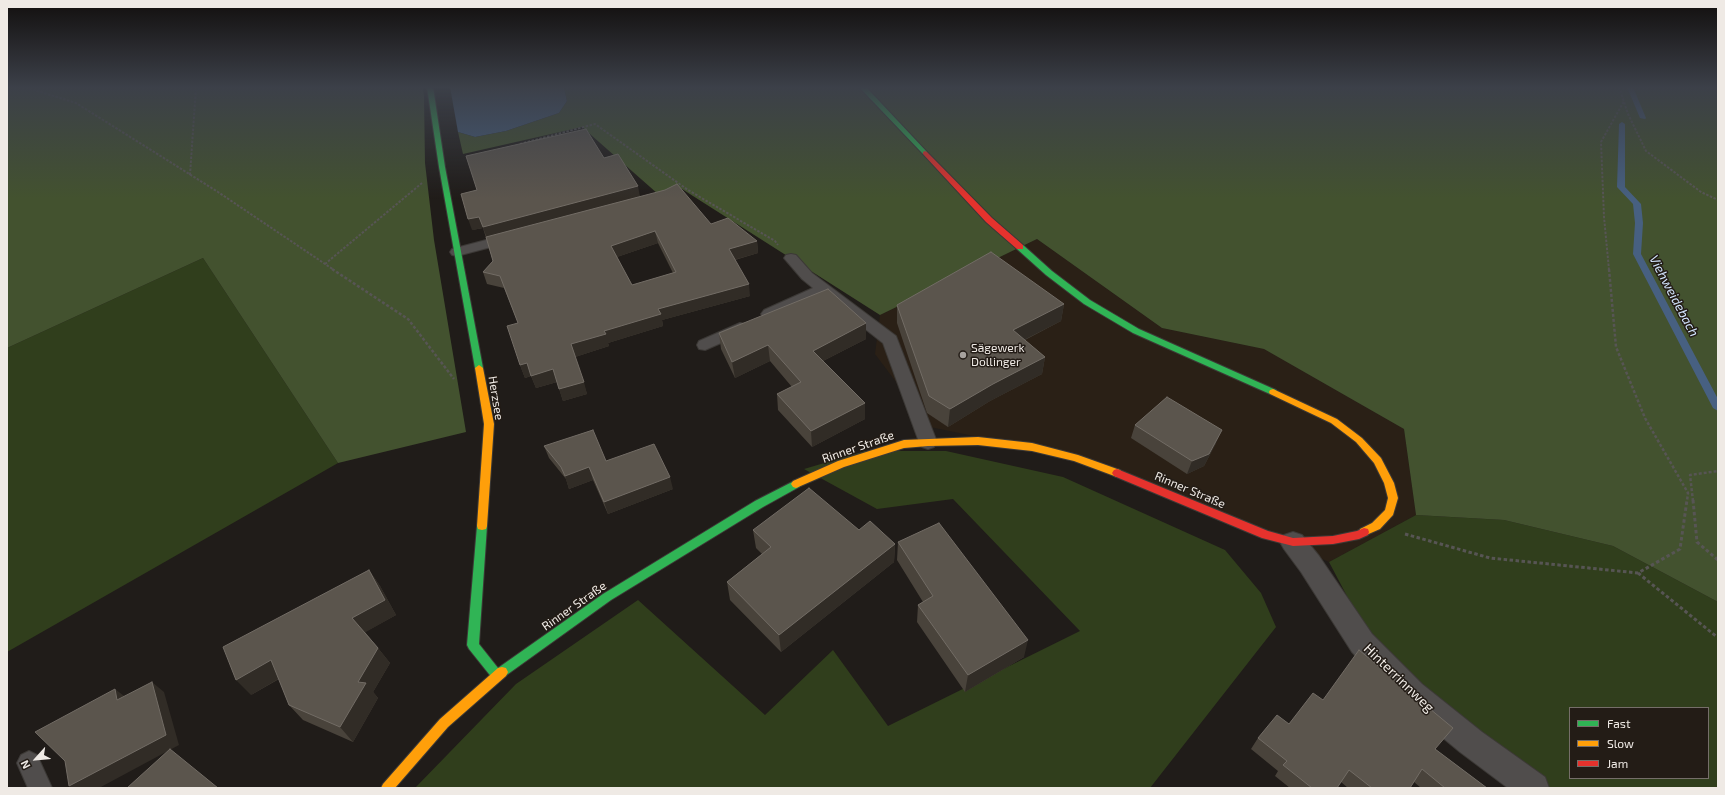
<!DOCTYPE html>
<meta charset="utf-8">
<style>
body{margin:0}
#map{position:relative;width:1725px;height:795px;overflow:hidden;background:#201c19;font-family:"Exo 2",sans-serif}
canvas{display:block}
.frame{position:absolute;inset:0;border:8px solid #efeae5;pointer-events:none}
.legend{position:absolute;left:1569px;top:707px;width:140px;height:72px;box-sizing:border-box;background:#231c16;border:1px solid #756e69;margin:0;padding:5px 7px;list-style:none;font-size:12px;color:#efeae5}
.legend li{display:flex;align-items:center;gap:8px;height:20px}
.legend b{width:20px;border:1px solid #756e69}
.north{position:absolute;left:16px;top:739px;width:40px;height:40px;-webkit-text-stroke:3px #231c16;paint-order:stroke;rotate:243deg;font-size:11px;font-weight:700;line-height:16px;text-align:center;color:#efeae5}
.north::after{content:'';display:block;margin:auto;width:14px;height:18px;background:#efeae5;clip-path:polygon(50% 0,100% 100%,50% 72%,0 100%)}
</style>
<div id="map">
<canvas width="1725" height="795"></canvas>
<div class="frame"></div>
<ul class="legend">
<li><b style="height:5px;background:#30b455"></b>Fast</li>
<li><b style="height:5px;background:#ff9f0a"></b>Slow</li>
<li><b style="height:5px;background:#e5322d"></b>Jam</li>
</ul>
<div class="north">N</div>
</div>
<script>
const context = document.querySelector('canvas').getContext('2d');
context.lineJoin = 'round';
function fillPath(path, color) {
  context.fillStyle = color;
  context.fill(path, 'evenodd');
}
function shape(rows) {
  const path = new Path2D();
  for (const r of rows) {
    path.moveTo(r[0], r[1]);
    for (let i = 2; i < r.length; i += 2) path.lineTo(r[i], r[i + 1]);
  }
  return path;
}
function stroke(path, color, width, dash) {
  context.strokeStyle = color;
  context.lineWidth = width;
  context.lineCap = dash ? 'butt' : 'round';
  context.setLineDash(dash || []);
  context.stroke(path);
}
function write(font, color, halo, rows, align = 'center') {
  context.font = font + ' "Exo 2",sans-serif';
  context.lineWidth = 3;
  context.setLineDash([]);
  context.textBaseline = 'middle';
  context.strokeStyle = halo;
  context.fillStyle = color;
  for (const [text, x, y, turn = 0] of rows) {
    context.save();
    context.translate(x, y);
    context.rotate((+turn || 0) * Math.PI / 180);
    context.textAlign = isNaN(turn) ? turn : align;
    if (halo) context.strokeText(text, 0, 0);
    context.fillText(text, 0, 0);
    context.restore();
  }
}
const built = shape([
 [1037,239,1162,328,1264,349,1404,429,1416,515,1329,562,1105,463,930,427,875,354,880,315]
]);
const green = shape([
 [203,258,338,463,7,652,7,348],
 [865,451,946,451,1063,477,1225,550,1261,593,1276,627,1150,788,415,788,516,684,638,600,765,715,833,650,888,726,1080,631,953,499,877,509,804,469],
 [1416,515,1504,520,1613,546,1718,602,1718,788,1534,788,1366,632,1329,562],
 [1570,708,1708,708,1708,778,1570,778]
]);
const forest = shape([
 [7,87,423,87,424,96,425,163,434,240,466,432,338,463,203,258,7,348],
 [564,87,1718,87,1718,602,1613,546,1504,520,1416,515,1404,429,1264,349,1162,328,1037,239,880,315,682,189,658,194,582,127,463,154,458,132,475,137,506,131,559,113,567,101]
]);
const water = shape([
 [450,87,564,87,567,101,559,113,506,131,475,137,458,132]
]);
const stream = shape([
 [1627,87,1633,87,1646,118,1645,119,1640,118,1627,87],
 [1622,122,1625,124,1625,187,1641,204,1643,223,1641,254,1718,399,1718,411,1713,408,1633,254,1635,223,1633,204,1617,187,1619,124,1622,122]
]);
const pathFar2 = shape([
 [25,87,76,103,218,192,334,270],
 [1619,87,1628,114,1646,151,1701,192,1718,200],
 [520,144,595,124,688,190,775,241,778,245],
 [190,175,196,87],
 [325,264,422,183],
 [1609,270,1604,217,1601,142,1624,101]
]);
const pathFar1 = shape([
 [332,269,408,319,454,379],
 [1609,269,1616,347,1645,418,1688,493,1687,501],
 [1693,501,1690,475,1718,471]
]);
const path = shape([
 [1693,500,1697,542,1718,560],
 [1405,534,1490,558,1638,573,1680,549,1687,500],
 [1638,573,1717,637]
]);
const lane = shape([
 [509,234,514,235,516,238,514,241,457,256,452,255,450,252,452,249,509,234],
 [791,254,796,255,812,273,896,336,937,442,934,447,928,449,922,447,919,442,883,343,822,295,774,318,769,319,764,318,761,314,764,310,813,288,802,279,784,258,786,255,791,254],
 [740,323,746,324,748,328,746,332,705,350,699,349,697,345,699,341,740,323],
 [29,751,37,755,52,788,28,788,17,763,21,755,29,751]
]);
const street = shape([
 [1293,532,1302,535,1319,556,1372,634,1422,684,1482,732,1545,777,1549,788,1508,788,1460,752,1402,704,1352,652,1301,572,1284,549,1280,542,1284,535,1293,532]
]);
const fast = shape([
 [427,87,433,87,445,167,483,368,479,371,475,368,439,167,427,87],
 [859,87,866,87,927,152,927,154,923,154,859,87],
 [1017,245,1023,245,1052,271,1090,300,1139,329,1276,390,1277,392,1276,394,1270,394,1133,333,1084,304,1046,275,1017,249,1017,245],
 [796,480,799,481,801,484,799,487,763,507,611,600,501,679,497,680,493,679,469,649,467,645,477,526,478,523,482,522,486,523,487,526,479,644,498,668,603,594,755,501,796,480]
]);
const slow = shape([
 [479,365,483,368,494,424,487,526,486,529,482,530,478,529,477,526,484,424,475,368,479,365],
 [1273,389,1337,419,1362,438,1381,458,1394,483,1398,498,1393,515,1380,529,1364,536,1360,535,1359,532,1360,529,1372,523,1385,510,1388,498,1384,483,1374,463,1356,442,1331,423,1270,394,1269,392,1270,390,1273,389],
 [978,437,1032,443,1078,455,1120,470,1122,473,1120,476,1117,477,1074,461,1032,451,978,445,928,446,904,448,844,467,796,488,793,487,791,484,793,481,838,461,904,440,978,437],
 [502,667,506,668,508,672,506,676,448,727,395,788,381,788,383,784,440,719,498,668,502,667]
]);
const jam = shape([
 [925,151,927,152,992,218,1023,245,1023,249,1017,249,986,222,923,154,923,152,925,151],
 [1117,469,1268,531,1293,538,1333,536,1357,531,1364,528,1368,529,1369,532,1368,535,1359,539,1333,544,1293,546,1262,538,1114,476,1112,473,1114,470,1117,469]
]);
const wall = shape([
 [604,158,640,196,711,224,757,241,758,253,735,260,750,296,662,320,663,326,608,343,609,346,575,357,587,394,563,401,557,382,536,388,531,376,525,378,520,365,518,323,504,288,487,284,483,272,493,261,483,228,472,230],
 [658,243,673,273,632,285,617,257],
 [1064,304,1061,321,1025,340,1045,357,1042,374,990,401,948,427,927,413,897,323,897,305],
 [866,323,866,339,823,361,865,403,865,419,812,447,778,410,777,394,792,387,770,361,735,378,721,349,719,333],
 [1135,425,1216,443,1204,466,1187,474,1131,438],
 [544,446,606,461,673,489,608,514,593,480,569,489,566,479,549,458],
 [753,530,859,530,895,544,894,562,781,652,730,600,727,582,762,554,756,548],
 [898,542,1024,657,965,692,917,622,918,605,923,602,897,560],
 [369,570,380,586,396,615,365,632,390,663,373,692,378,698,353,742,303,720,289,705,279,679,251,695],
 [1323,700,1435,749,1487,788,1421,788,1414,782,1410,788,1348,788,1341,782,1337,788,1290,788,1275,776,1278,771,1251,749,1258,738,1289,724]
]);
const shadedWall = shape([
 [638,186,640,197,487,238,483,228,472,230,468,219],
 [655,231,658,243,614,258,611,246],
 [757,241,758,253,730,261,729,249],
 [749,284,750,296,662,320,663,326,608,343,609,346,575,357,571,344,604,331,658,309],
 [1064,304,1061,321,1010,347,1013,330],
 [866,323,866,339,813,366,813,351],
 [768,345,770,361,735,378,732,362],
 [1045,357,1042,374,990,401,948,427,950,409,993,384],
 [527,363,531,376,525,378,520,365],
 [553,369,557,382,536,388,531,376],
 [584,382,587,394,563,401,559,389],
 [865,403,865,419,812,447,811,431],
 [1222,430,1216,443,1204,466,1187,474,1192,461],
 [589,467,593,480,569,489,565,476],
 [670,477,673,489,608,514,604,502],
 [895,544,894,562,781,652,779,635],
 [369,570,380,586,396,615,364,633,352,618],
 [1028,640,1024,657,965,692,968,675],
 [378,648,390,663,373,692,378,698,353,742,340,727,358,682],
 [271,660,285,675,251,695,236,680],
 [152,682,164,692,179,745,99,788,72,788,69,786],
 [115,689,128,699,117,700]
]);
const building = shape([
 [586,129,604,158,618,154,638,186,483,227,479,217,468,219,461,194,477,190,466,156,586,129],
 [677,184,711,224,728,218,757,241,729,249,749,284,658,309,661,314,604,331,606,334,571,344,584,382,559,389,553,369,531,376,527,363,520,365,507,326,518,323,500,276,483,272,493,261,486,237,665,190,677,184],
 [655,231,676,272,632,285,611,246,655,231],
 [991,252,1064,304,1013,330,1045,357,993,384,950,409,929,396,897,305,991,252],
 [828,289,866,323,813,351,865,403,811,431,777,394,801,382,768,345,732,362,719,333,828,289],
 [1167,397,1222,430,1209,454,1192,461,1135,425,1167,397],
 [593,430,606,461,654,444,670,477,604,502,589,467,565,476,561,467,544,446,593,430],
 [809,488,859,530,870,521,895,544,779,635,727,582,771,547,753,530,809,488],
 [939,523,1028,640,968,675,918,605,933,596,898,542,939,523],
 [369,570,385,600,352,618,378,648,358,682,366,683,340,727,289,705,271,660,236,680,223,647,369,570],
 [1359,650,1453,728,1435,749,1487,788,1445,788,1422,769,1410,788,1372,788,1349,770,1337,788,1312,788,1283,765,1287,761,1258,738,1277,715,1289,724,1313,693,1323,700,1359,650],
 [152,682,166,735,69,786,65,761,35,732,115,689,117,700,152,682],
 [170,749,218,788,127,788,170,749]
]);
const markers = [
 [963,355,4,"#a7a29e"]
];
const poiNames = [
 ["Sägewerk",971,348],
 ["Dollinger",971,362]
];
const streetNames = [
 ["Herzsee",496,398,81],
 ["Rinner Straße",858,447,-19],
 ["Rinner Straße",1190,490,23],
 ["Rinner Straße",574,606,-35]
];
const waterNames = [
 ["Viehweidebach",1674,296,62]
];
const nearStreetnames = [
 ["Hinterrinnweg",1399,678,44]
];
fillPath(built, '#2a2016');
fillPath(green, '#303e1c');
fillPath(forest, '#43522f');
fillPath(water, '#476081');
fillPath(stream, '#476081');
stroke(lane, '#3c3936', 2);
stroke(street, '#3c3936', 2);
stroke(fast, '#3c3936', 2);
stroke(slow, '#3c3936', 2);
stroke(jam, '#3c3936', 2);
stroke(pathFar2, '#575554', 2, [2.5, 1.5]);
stroke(pathFar1, '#575554', 2.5, [3, 2]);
stroke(path, '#575554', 3, [3.5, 2.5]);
fillPath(lane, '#504d4c');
fillPath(street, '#504d4c');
fillPath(fast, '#30b455');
fillPath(slow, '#ff9f0a');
fillPath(jam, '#e5322d');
fillPath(wall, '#49433b');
fillPath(shadedWall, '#312c26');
fillPath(building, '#5b554d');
stroke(building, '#726c65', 1);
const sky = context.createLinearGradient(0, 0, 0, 199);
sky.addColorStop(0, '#120f0e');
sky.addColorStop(0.44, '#3c4049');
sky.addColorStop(1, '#3c404900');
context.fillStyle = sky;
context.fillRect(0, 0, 1725, 199);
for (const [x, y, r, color] of markers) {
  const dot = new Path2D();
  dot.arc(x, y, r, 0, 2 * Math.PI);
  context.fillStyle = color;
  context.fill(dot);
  stroke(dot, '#231c16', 1.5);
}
write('12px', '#efeae5', '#231c16', poiNames, 'left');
write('12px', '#efeae5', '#231c16', streetNames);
write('italic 13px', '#d3e6fe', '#231c16', waterNames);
write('14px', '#efeae5', '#231c16', nearStreetnames);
</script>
